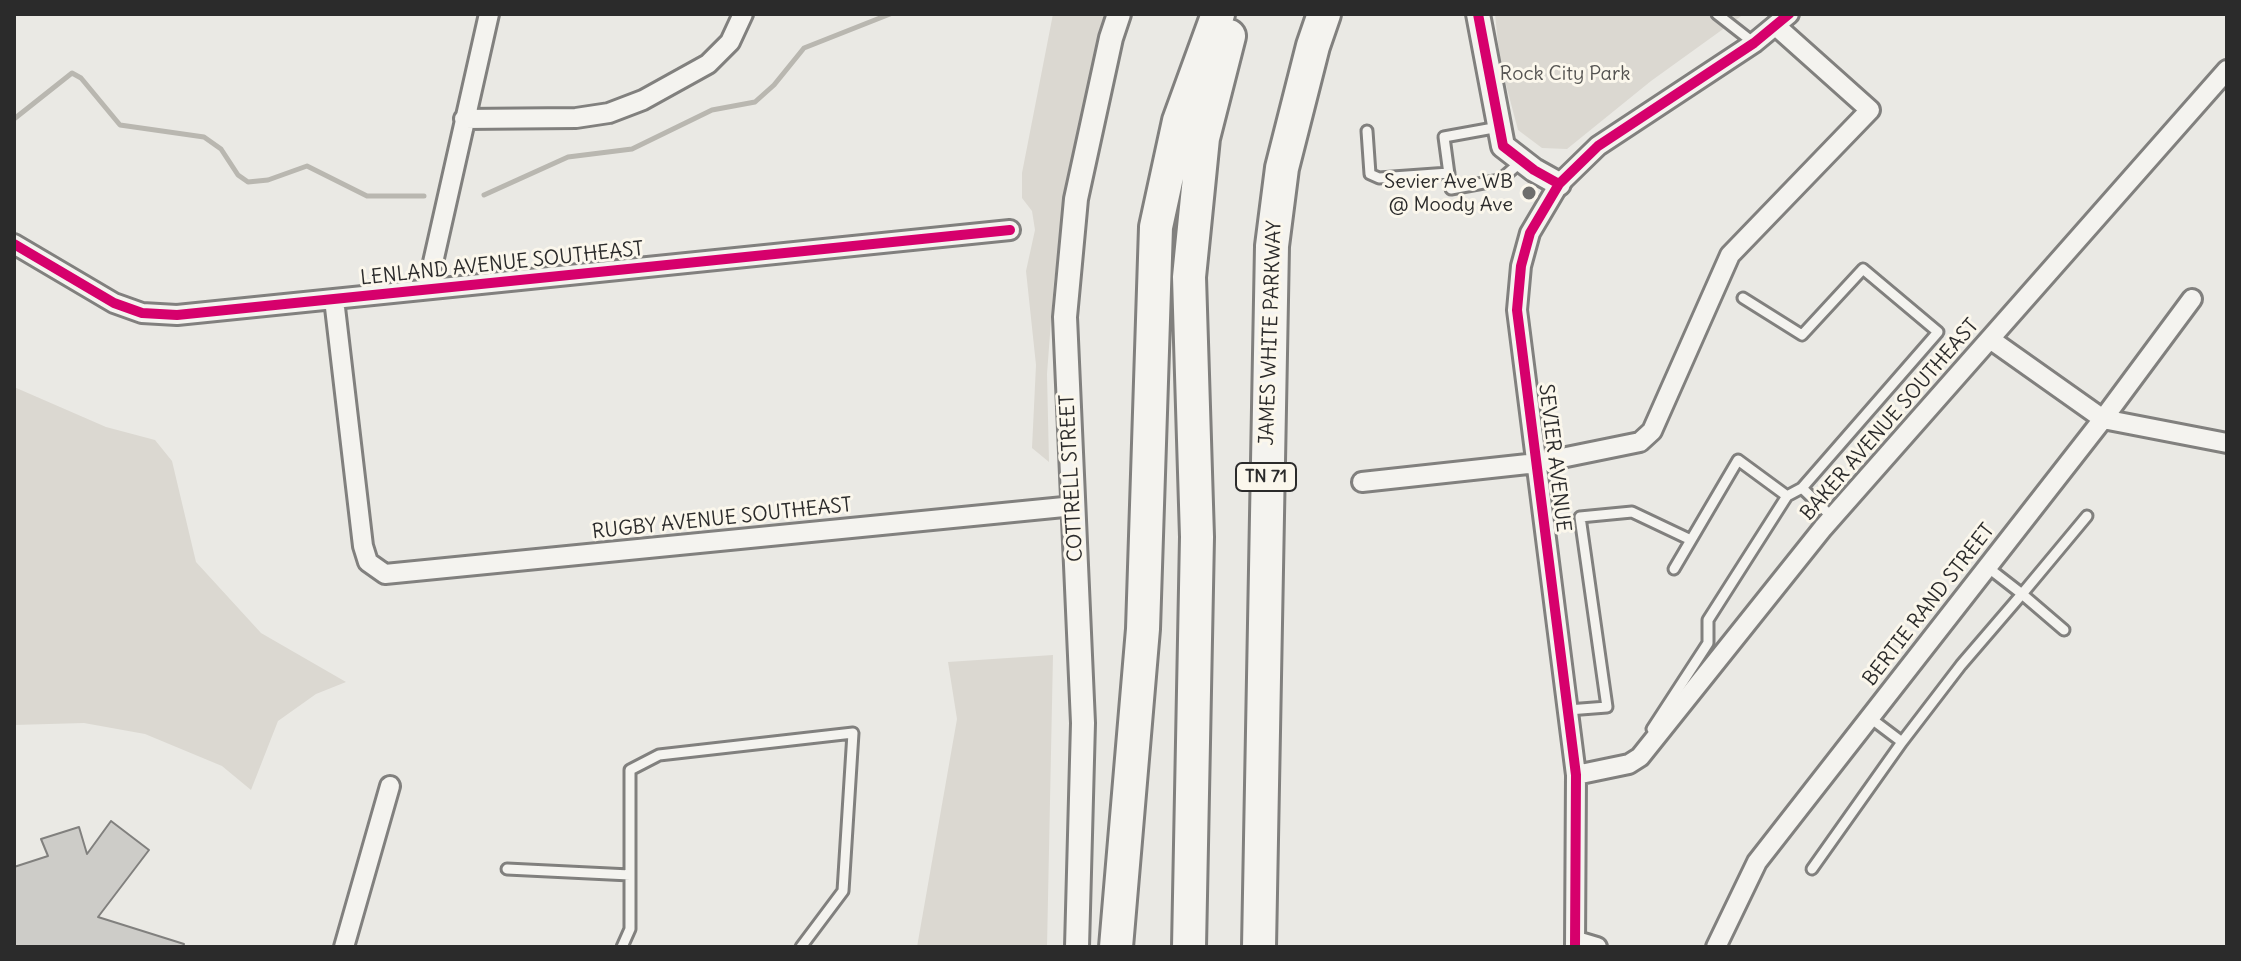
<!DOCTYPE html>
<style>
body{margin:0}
#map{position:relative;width:2241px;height:961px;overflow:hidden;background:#eae9e4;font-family:Delius,sans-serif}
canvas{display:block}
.frame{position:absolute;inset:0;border:16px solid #2b2b2b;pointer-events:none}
</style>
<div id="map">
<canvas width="2241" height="961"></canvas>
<div class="frame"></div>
</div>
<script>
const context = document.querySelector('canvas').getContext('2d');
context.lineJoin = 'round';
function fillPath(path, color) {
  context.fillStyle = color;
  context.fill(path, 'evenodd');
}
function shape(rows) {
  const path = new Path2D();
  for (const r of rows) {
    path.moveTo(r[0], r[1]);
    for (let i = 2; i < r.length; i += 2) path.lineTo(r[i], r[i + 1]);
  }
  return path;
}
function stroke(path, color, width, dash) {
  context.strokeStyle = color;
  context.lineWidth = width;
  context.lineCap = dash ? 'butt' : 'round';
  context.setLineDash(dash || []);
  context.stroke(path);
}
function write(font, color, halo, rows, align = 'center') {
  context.font = font + ' Delius,sans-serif';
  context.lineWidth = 6;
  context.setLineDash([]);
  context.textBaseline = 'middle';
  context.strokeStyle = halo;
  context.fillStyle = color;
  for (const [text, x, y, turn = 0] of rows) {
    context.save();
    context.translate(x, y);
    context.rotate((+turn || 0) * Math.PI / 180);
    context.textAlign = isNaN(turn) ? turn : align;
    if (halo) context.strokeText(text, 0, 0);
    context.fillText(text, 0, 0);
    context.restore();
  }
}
const green = shape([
 [1053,14,1107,14,1080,118,1054,281,1047,374,1049,462,1032,448,1036,365,1026,271,1035,230,1032,211,1022,198,1022,173],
 [1495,14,1744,14,1651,81,1567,149,1542,148,1518,130,1500,62],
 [14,387,106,427,155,440,172,461,196,562,261,633,346,682,316,694,278,721,251,790,222,766,145,734,84,723,14,725],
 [1053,655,1047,947,917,947,957,719,948,662]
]);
const stream = shape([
 [14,119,72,73,81,78,120,125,204,137,221,149,238,175,248,182,268,180,307,166,367,196,424,196],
 [484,195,568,157,632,149,712,110,755,102,774,85,804,48,890,14]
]);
const building = shape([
 [111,821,149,850,98,917,184,944,183,947,14,947,14,867,48,856,41,839,79,827,87,854,111,821]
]);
const service = shape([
 [1717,14,1754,43],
 [1499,127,1444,137,1451,189,1500,180,1522,161],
 [1367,131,1370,174,1379,178,1449,173],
 [1743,298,1802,335,1863,269,1938,332,1802,488,1832,517],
 [1986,566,2022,594,2087,516],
 [1674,569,1738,460,1787,496,1802,488],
 [1568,710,1607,707,1580,517,1632,512,1691,540],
 [1869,717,1902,742,1961,665,2022,594,2064,630],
 [1652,729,1708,643,1708,620,1787,496],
 [507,869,630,875],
 [1812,869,1902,742],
 [622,947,630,929,630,770,659,755,853,733,843,891,801,947]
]);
const minor = shape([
 [464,119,576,118,609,113,643,100,708,64,730,42,743,14],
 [14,244,114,303,142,313,177,315,1010,230],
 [427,289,489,14],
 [334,299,363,546,368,562,385,574,1074,506],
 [1990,339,2103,419,2227,443],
 [1362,482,1537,463,1640,442,1652,431,1730,255,1870,110,1776,26],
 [1576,775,1629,764,1640,757,1823,528,2227,70],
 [1577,941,1597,947],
 [344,947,390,786],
 [1575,947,1576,775,1517,310,1521,266,1530,233,1559,184,1598,146,1754,43,1789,14],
 [1716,947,1757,862,2103,419,2192,299]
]);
const tertiary = shape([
 [1478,14,1503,146,1534,170,1559,184],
 [1077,947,1083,723,1065,317,1076,199,1111,38,1119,14]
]);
const motorway = shape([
 [1116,947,1143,629,1156,227,1179,121,1218,14],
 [1189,947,1197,537,1189,277,1203,138,1229,36],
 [1259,947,1272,246,1282,168,1313,46,1324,14]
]);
const cycleway = shape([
 [1478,14,1503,146,1534,170,1559,184],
 [14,244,114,303,142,313,177,315,1010,230],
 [1575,947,1576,775,1517,310,1521,266,1530,233,1559,184,1598,146,1754,43,1789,14]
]);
const markers = [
 [1529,193,8,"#6e6e6c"]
];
const shields = [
 [1266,477,60]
];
const shieldNames = [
 ["TN 71",1266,477]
];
const parkNames = [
 ["Rock City Park",1565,74]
];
const poiNames = [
 ["Sevier Ave WB",1513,182],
 ["@ Moody Ave",1513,205]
];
const streetNames = [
 ["LENLAND AVENUE SOUTHEAST",502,264,-6],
 ["JAMES WHITE PARKWAY",1271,333,-88],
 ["BAKER AVENUE SOUTHEAST",1890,420,-49],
 ["SEVIER AVENUE",1554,458,83],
 ["COTTRELL STREET",1072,478,-93],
 ["RUGBY AVENUE SOUTHEAST",722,519,-6],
 ["BERTIE RAND STREET",1929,605,-52]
];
fillPath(green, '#dbd8d1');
stroke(stream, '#b9b7b0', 5);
fillPath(building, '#cdccc8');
stroke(building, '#81807e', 2);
stroke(service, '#81807e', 15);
stroke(minor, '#81807e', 24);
stroke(tertiary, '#81807e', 28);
stroke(motorway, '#81807e', 38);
stroke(service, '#f4f3ef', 9);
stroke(minor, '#f4f3ef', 18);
stroke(tertiary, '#f4f3ef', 22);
stroke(motorway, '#f4f3ef', 32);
stroke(cycleway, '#d6006c', 10);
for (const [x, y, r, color] of markers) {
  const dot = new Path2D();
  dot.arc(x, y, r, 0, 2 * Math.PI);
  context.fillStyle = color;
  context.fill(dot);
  stroke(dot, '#fbf7ec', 3);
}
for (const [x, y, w] of shields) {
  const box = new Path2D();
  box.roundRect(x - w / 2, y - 14, w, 28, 6);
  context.fillStyle = '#fbf7ec';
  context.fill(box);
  stroke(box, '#2b2b2b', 2);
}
write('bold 18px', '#2b2b2b', null, shieldNames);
write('20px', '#545351', '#fbf7ec', parkNames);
write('20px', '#2b2b2b', '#fbf7ec', poiNames, 'right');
write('20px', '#2b2b2b', '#fbf7ec', streetNames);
</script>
